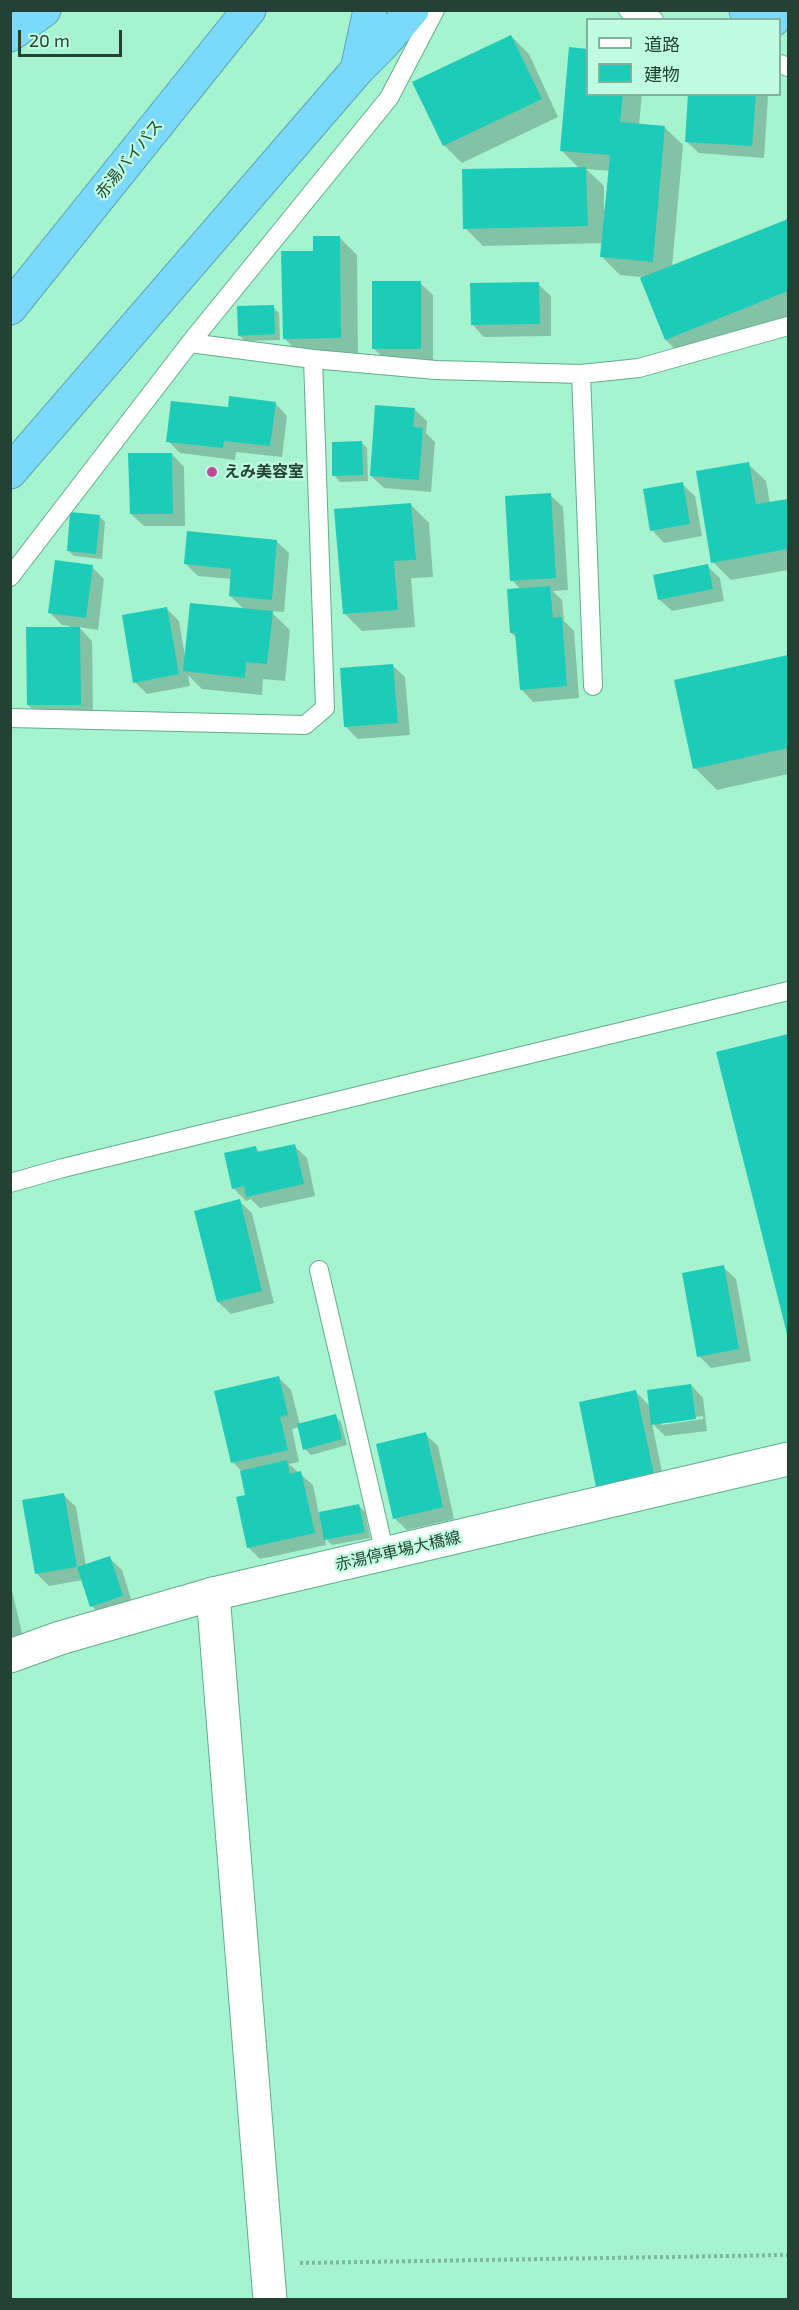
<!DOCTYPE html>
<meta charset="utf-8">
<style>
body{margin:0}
#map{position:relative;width:799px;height:2310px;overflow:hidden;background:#a6f3cf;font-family:"Exo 2","Noto Sans JP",sans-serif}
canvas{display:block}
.frame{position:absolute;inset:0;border:12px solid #234234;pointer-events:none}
.legend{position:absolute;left:586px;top:18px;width:195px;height:78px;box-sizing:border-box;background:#c0fde0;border:2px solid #81b29b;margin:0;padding:8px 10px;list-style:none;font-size:18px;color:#234234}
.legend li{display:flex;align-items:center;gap:12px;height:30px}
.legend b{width:30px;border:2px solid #81b29b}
.scale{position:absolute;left:18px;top:30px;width:104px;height:27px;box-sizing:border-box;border:3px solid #234234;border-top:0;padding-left:8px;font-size:18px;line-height:21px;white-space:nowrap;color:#234234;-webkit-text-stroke:4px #c0fde0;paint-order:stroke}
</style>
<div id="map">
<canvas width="799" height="2310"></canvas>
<div class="frame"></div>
<ul class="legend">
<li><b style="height:8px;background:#fff"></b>道路</li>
<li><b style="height:16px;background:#1dcbb9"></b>建物</li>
</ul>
<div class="scale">20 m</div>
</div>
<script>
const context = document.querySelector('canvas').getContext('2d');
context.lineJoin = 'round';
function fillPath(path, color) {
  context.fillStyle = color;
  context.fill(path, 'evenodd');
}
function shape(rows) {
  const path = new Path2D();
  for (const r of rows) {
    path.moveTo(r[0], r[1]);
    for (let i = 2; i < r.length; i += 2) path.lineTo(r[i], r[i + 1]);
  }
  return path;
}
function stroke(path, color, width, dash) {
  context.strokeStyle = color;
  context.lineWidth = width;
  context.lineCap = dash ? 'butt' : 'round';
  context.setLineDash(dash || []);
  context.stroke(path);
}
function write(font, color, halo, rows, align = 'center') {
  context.font = font + ' "Exo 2","Noto Sans JP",sans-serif';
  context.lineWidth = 4.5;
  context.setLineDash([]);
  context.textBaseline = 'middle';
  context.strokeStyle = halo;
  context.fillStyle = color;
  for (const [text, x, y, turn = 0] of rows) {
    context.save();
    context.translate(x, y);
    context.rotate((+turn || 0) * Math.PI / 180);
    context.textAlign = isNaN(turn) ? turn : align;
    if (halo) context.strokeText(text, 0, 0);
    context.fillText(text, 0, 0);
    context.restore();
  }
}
const shadow = shape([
 [511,36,529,54,558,117,462,163,444,145],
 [588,94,642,94,639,125,665,128,683,145,672,267,788,220,788,322,688,362,666,340,641,277,620,275,602,257,603,243,483,246,465,228,579,168,561,150],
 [586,169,610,171,606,210,604,210,604,186],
 [689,94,766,94,768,97,764,158,699,153,686,141],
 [339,237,357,255,358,356,302,356,284,338,315,252],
 [420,283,433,295,433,360,386,360,373,348],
 [538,284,551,296,551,336,484,337,472,324],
 [273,307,279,313,280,340,245,341,239,335],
 [275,403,287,416,282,457,236,452,235,460,180,453,168,441],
 [414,409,427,421,426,433,435,442,431,492,384,488,371,476],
 [361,442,367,448,368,481,340,482,334,475],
 [172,454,184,467,185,526,144,526,131,514],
 [748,464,766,481,770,503,788,500,788,570,731,580,713,562],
 [682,484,695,496,702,536,664,543,652,530],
 [550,495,563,507,568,590,553,591,562,600,564,621,574,631,579,698,533,702,521,689,517,638,511,633,521,590,512,580],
 [411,505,429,523,433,577,411,578,415,627,362,631,344,613],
 [99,516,105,522,102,559,74,556,68,550],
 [276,541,289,553,284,612,270,611,290,630,285,681,263,679,262,695,202,689,188,675,190,686,147,694,135,682,166,608,179,621,185,656,245,610,230,596,232,579,198,576,186,564],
 [707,566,720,578,724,601,672,611,659,599],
 [92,567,104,579,98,630,79,627,92,641,93,717,41,717,28,705,69,628,69,626,62,625,50,613],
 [788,656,788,774,717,790,695,768,676,681],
 [392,665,405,677,410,735,358,739,346,727],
 [788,1035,788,1335,718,1053],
 [294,1146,307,1158,315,1196,260,1208,251,1199,246,1201,233,1188,255,1147,261,1153],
 [239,1201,252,1213,274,1303,231,1314,218,1302],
 [723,1267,736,1279,751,1361,711,1368,699,1356],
 [279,1378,291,1390,300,1425,335,1416,341,1422,347,1445,311,1455,305,1449,299,1427,292,1429,299,1462,289,1464,313,1485,319,1514,359,1506,365,1512,370,1538,332,1545,325,1538,326,1545,260,1559,248,1547,247,1496,241,1471,233,1462],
 [691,1385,703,1398,707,1431,665,1436,652,1423,665,1487,610,1499,598,1486,636,1392,650,1406],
 [703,1416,703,1419,661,1425,661,1422],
 [425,1434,438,1446,454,1519,407,1530,394,1518],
 [64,1495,76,1507,86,1566,109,1558,122,1570,134,1608,104,1618,92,1606,83,1580,49,1586,37,1574],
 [10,1582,24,1642,10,1645]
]);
const building = shape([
 [511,35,542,99,443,146,412,82],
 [569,47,588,49,588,94,623,94,620,122,665,126,653,262,600,257,610,155,560,151],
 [688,94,756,94,752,146,685,142],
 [586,167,588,226,463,229,462,169],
 [788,219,788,291,665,340,640,278],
 [313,236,340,236,341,338,283,339,281,251,313,251],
 [372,281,421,281,421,349,372,349],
 [539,282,540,324,471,325,470,283],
 [274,305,275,334,238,336,237,306],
 [229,396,276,402,270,446,224,441,223,448,166,442,171,401,228,407],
 [375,405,415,408,413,427,423,428,419,480,370,476],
 [362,441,363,475,332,476,332,442],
 [128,453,172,453,173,514,130,514],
 [749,462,756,504,788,499,788,549,711,563,696,471],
 [683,482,690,524,650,531,643,489],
 [551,493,556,578,510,581,505,496],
 [411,503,416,560,394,561,398,610,343,614,334,509],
 [70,512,100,515,96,554,67,551],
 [187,531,277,540,272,600,229,596,231,569,184,564],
 [55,560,93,565,86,618,48,613],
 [708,564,713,589,658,600,653,575],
 [550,586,553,618,562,617,567,686,520,690,515,633,510,633,507,589],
 [190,603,273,611,267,664,246,662,245,678,183,671],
 [167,607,179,674,133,683,122,615],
 [26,627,80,627,81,705,27,705],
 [788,655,788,748,693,769,674,680],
 [393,664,398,723,344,727,340,668],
 [788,1034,788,1338,716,1052],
 [295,1144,304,1184,246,1197,244,1186,232,1189,224,1153,256,1146,257,1152],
 [240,1199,262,1291,217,1302,194,1211],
 [724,1265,739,1349,697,1357,682,1273],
 [279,1376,288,1415,280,1417,288,1450,231,1463,214,1391],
 [691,1384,696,1419,651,1425,647,1390],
 [636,1390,654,1475,596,1487,579,1402],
 [336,1414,342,1439,303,1450,297,1424],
 [426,1432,443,1507,393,1519,376,1444],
 [287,1460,290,1474,301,1471,315,1533,247,1548,236,1497,245,1495,240,1471],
 [64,1493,77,1567,35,1574,22,1500],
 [359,1504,365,1532,324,1540,319,1512],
 [110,1556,123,1596,90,1607,77,1567]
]);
const path = shape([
 [300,2263,788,2255]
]);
const lane = shape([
 [628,10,654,20],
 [780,64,788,67],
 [190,343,313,359,436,370,581,374,639,368,788,326],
 [581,374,593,686],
 [10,577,190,343,389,98,435,10],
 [10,718,305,725,325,708,313,359],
 [10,1183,63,1168,788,991],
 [319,1270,385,1554]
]);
const street = shape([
 [213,1594,270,2300]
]);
const secondary = shape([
 [10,1656,60,1638,213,1594,788,1459]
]);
const highway = shape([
 [746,10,773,20],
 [10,35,44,10],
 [357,70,370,10],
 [10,308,249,10],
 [10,472,357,70,382,45,412,10]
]);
const markers = [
 [212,472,6,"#c24798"]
];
const streetNames = [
 ["赤湯バイパス",129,159,-51],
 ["赤湯停車場大橋線",398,1551,-13]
];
const poiNames = [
 ["えみ美容室",224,472]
];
fillPath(shadow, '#0003');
fillPath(building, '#1dcbb9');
stroke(lane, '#62ad8c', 20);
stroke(street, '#62ad8c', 35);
stroke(secondary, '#62ad8c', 35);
stroke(highway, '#5ca4b5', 35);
stroke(path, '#7bb89c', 4, [3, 3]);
stroke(lane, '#fff', 18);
stroke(street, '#fff', 33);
stroke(secondary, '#fff', 33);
stroke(highway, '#7bd9fb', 33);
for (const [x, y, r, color] of markers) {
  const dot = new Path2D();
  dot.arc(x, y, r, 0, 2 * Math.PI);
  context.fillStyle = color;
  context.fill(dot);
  stroke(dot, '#c0fde0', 2);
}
write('16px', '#234234', '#c0fde0', streetNames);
write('bold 16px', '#234234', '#c0fde0', poiNames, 'left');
</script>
